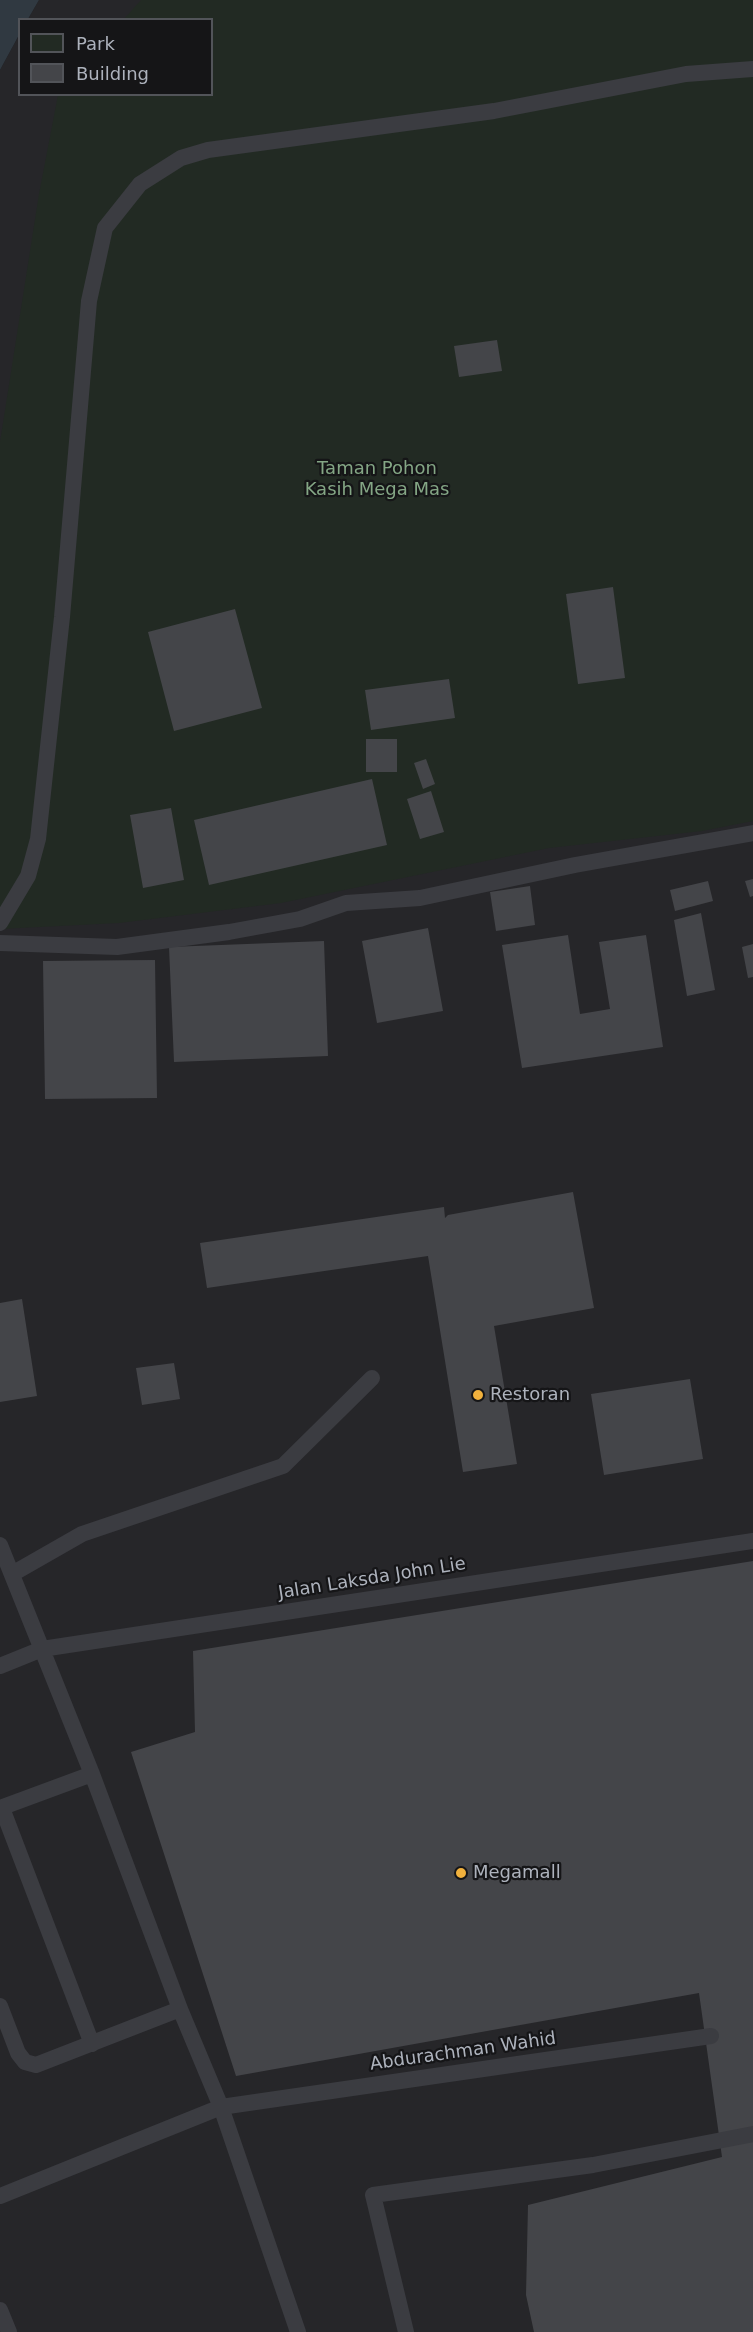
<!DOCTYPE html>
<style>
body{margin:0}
#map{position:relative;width:753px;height:2332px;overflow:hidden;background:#1a1a1c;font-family:"DejaVu Sans",sans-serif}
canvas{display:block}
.legend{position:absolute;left:18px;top:18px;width:195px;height:78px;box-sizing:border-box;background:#151517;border:2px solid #525459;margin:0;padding:8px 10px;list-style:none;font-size:18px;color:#adb2bc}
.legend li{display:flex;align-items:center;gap:12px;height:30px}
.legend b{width:30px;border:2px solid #525459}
</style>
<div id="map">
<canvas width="753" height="2332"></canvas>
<ul class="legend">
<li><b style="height:16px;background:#222a23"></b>Park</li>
<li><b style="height:16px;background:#444549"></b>Building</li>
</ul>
</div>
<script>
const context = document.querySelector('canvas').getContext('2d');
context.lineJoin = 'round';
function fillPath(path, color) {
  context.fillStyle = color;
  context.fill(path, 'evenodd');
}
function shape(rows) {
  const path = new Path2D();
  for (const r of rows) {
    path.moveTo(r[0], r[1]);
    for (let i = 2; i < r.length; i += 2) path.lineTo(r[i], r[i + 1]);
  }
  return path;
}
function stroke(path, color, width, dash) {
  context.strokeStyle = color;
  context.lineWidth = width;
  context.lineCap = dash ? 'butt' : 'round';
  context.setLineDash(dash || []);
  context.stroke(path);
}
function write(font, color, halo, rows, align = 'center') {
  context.font = font + ' "DejaVu Sans",sans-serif';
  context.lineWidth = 4.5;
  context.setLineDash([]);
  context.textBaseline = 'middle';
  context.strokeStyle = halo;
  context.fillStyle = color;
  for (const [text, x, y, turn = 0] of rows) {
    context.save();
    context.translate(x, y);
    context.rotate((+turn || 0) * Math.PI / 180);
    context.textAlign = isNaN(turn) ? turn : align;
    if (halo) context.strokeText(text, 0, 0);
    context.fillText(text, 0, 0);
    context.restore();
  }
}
const built = shape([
 [39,0,753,0,753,2332,0,2332,0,70,19,35,20,94,212,94,212,20,28,19]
]);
const green = shape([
 [141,0,753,0,753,821,702,831,549,848,281,903,119,923,0,929,0,442,39,194,58,95,212,94,212,20,124,19]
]);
const water = shape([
 [0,0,39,0,28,19,20,20,19,35,0,70]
]);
const building = shape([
 [497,340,502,371,459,377,454,346],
 [613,587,625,678,578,684,566,594],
 [235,609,262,708,174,731,148,632],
 [449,679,455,718,371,730,365,690],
 [366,739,397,739,397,772,366,772],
 [426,759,435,784,423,789,414,763],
 [372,779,387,845,209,885,194,820],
 [431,791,444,832,420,839,407,799],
 [171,808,184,880,143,888,130,815],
 [753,879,753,896,750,897,745,881],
 [708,881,713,901,675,911,670,890],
 [530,886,535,925,496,931,490,892],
 [701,913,715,990,687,996,674,920],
 [428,928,443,1011,377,1023,362,941],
 [568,935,580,1014,610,1009,599,942,646,935,663,1047,522,1068,502,945],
 [324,941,328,1056,174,1062,169,947],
 [753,944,753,977,748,978,742,947],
 [155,960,157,1098,45,1099,43,961],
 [573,1192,594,1308,494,1326,517,1464,463,1472,428,1256,207,1288,200,1243,444,1207,445,1218,448,1215],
 [22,1299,37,1396,0,1402,0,1303],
 [174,1363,180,1399,142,1405,136,1368],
 [690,1379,703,1459,604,1475,591,1394],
 [753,1561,753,2332,534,2332,526,2295,528,2205,722,2157,699,1993,236,2076,131,1752,195,1732,193,1651]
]);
const service = shape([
 [0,923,28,876,38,839,62,617,89,301,105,228,140,184,181,158,208,150,494,111,686,74,753,69],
 [0,943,117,947,229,932,300,919,346,903,420,898,575,865,753,833],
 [0,1545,92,1774,180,2009,221,2107,298,2332],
 [12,1574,82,1534,283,1466,372,1378],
 [0,1666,42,1649,753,1541],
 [0,1808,92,1774],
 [2,1808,92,2044],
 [0,2006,18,2053,25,2062,36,2065,180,2009],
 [0,2196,221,2107,711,2036],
 [0,2310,9,2332],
 [406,2332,373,2195,593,2165,753,2134]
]);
const markers = [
 [478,1395,6,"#f1b13d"],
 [461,1873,6,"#f1b13d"]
];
const parkNames = [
 ["Taman Pohon",377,469],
 ["Kasih Mega Mas",377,490]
];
const poiNames = [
 ["Restoran",490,1395],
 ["Megamall",473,1873]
];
const streetNames = [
 ["Jalan Laksda John Lie",372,1579,-9],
 ["Abdurachman Wahid",463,2052,-8]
];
fillPath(built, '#262629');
fillPath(green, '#222a23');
fillPath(water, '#303941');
fillPath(building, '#444549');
stroke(service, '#3b3c41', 16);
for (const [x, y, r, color] of markers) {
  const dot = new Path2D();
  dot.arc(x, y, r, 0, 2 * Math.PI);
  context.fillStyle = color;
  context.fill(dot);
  stroke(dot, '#151517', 2);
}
write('18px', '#84a685', '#151517', parkNames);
write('18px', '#adb2bc', '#151517', poiNames, 'left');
write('18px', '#adb2bc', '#151517', streetNames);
</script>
